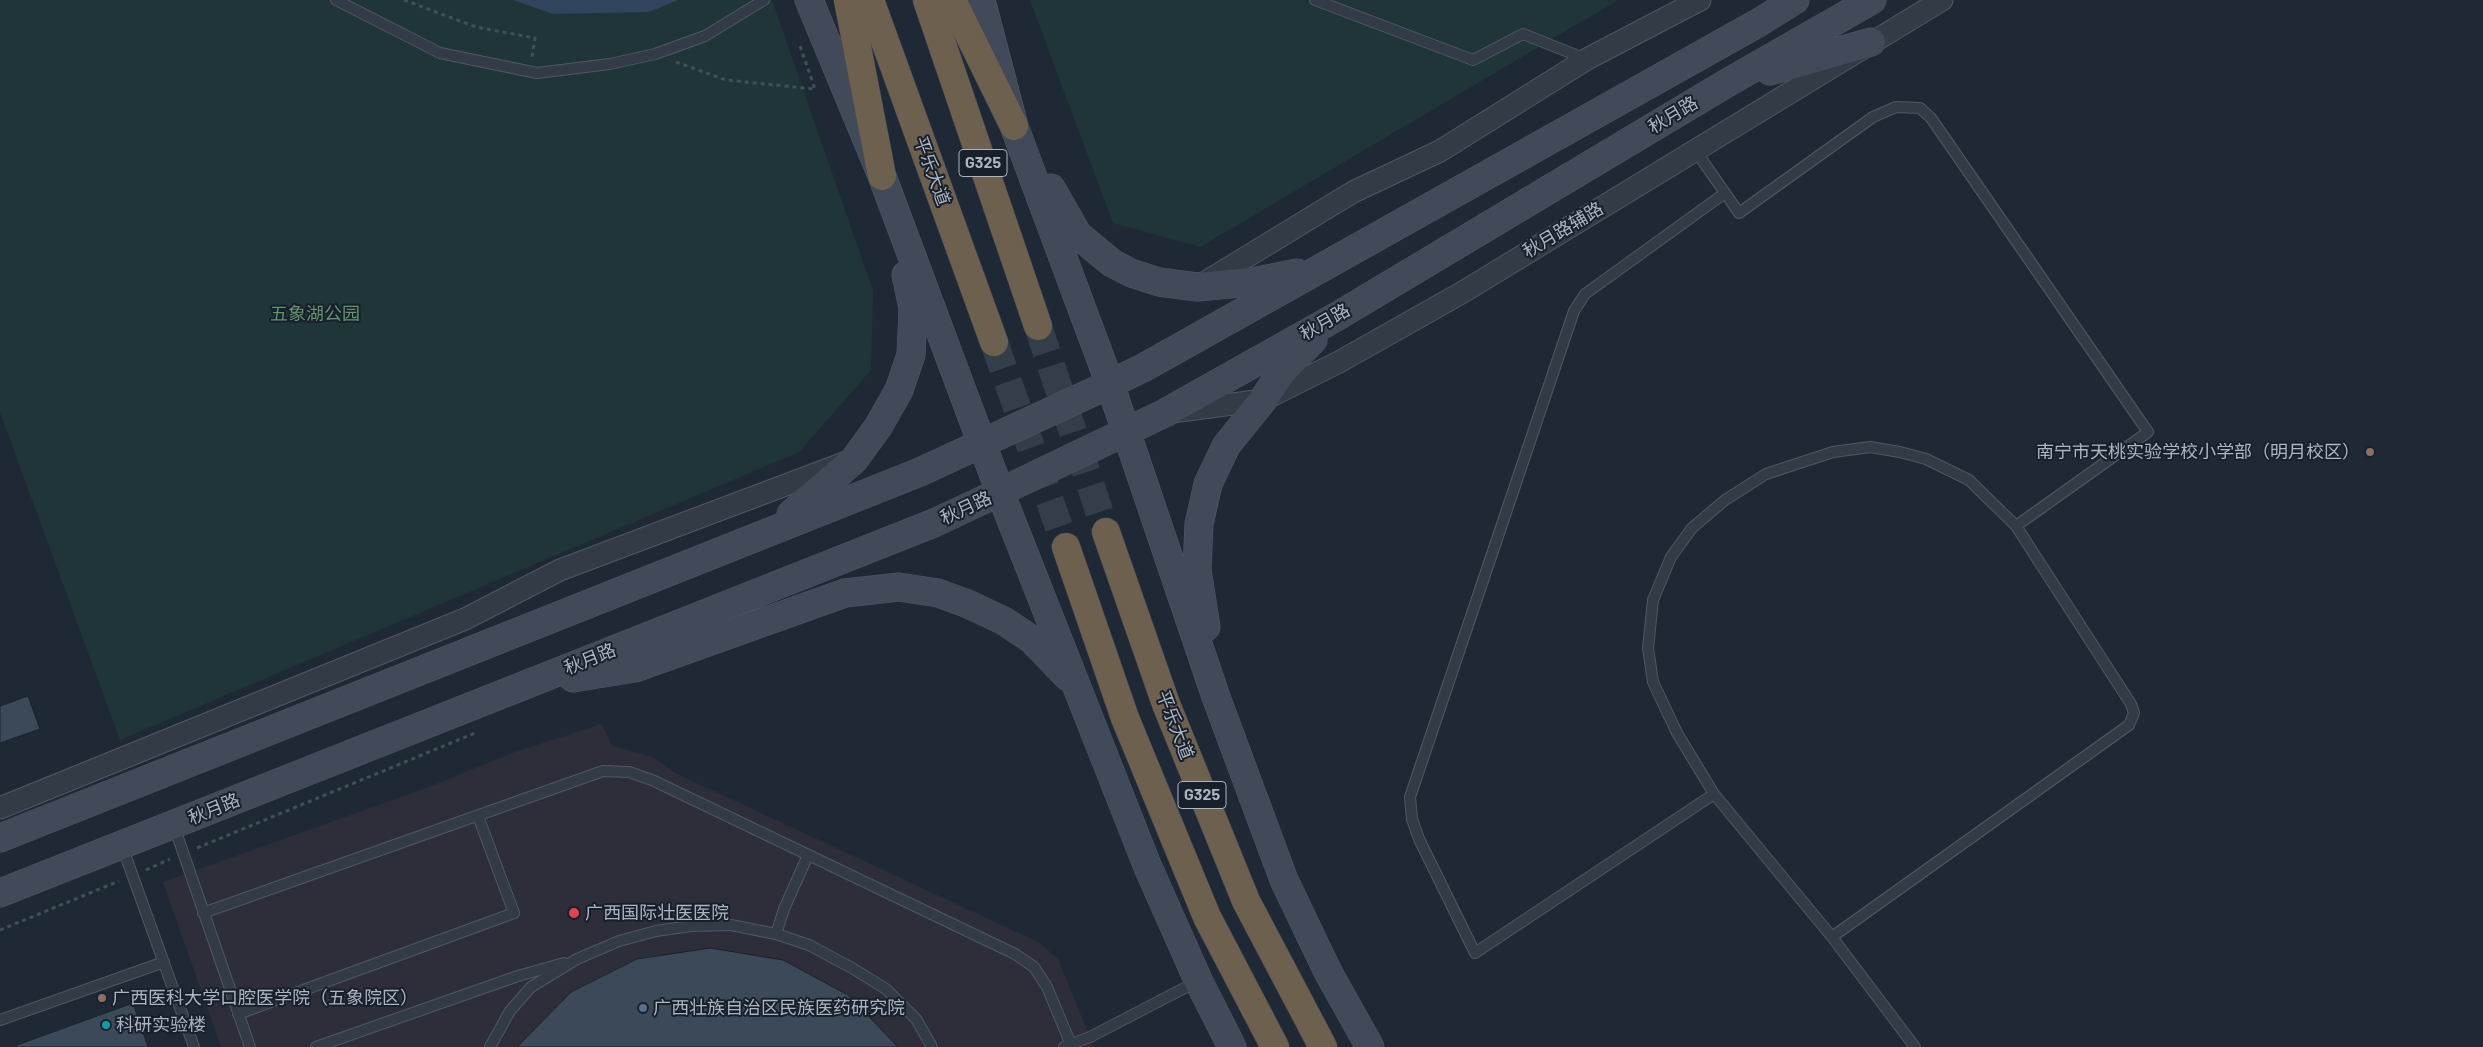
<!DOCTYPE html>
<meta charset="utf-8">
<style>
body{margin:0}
canvas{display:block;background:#1f2936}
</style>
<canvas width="2483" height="1047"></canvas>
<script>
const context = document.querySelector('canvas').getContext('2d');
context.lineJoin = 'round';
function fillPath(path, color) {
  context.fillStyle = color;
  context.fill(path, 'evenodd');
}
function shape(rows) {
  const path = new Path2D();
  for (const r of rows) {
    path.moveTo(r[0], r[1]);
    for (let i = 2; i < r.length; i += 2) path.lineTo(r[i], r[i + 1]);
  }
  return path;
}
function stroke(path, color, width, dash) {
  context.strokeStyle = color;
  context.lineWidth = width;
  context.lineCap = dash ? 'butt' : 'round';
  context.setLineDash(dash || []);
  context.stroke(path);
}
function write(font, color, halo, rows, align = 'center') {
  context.font = font + ' Barlow,"Noto Sans SC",sans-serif';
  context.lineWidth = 4;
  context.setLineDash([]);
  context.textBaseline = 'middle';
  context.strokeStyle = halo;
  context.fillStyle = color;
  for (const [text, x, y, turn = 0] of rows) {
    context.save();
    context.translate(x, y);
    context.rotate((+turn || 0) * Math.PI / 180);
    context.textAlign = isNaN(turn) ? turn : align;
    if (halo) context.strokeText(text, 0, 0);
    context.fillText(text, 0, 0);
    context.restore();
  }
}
const medical = shape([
 [602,724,612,746,653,757,675,773,1040,943,1058,959,1094,1047,221,1047,163,882,424,789,515,752]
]);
const green = shape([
 [0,0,772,0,873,291,871,370,799,452,120,740,0,412],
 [1030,0,1618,0,1200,247,1113,223]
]);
const water = shape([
 [513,0,678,0,649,12,553,14]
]);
const building = shape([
 [28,696,40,729,0,743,0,706,28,696],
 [710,948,783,960,848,995,898,1047,517,1047,571,992,637,959,710,948],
 [133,1003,148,1047,17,1047,17,1045,133,1003]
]);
const highwayTunnel = shape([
 [1038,326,1106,532],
 [994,342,1066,547]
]);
const path = shape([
 [404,0,476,27,535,38,532,58],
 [676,62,726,80,815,89,800,46],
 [197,848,475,733],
 [146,870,170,859],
 [0,930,119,881]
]);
const lane = shape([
 [336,0,440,53,537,73,610,64,655,54,705,36,764,0],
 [1315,0,1473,60,1523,34,1586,59],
 [1695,150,1739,213,1873,117,1896,107,1920,108,1931,118,2148,432,2016,526],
 [1870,447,1900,452,1926,459,1969,480,2016,526,2131,704,2134,713,2129,725,1832,937,1714,794,1677,733,1653,682,1648,648,1653,600,1671,557,1692,528,1725,500,1766,474,1833,452,1870,447],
 [1714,794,1475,953,1419,839,1412,819,1410,797,1574,311,1585,294,1725,193],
 [174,826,250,1047],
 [122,846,194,1047],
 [203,913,603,771,629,772,652,780,1015,954,1034,967,1047,987,1072,1047],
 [776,934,784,909,808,855],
 [1832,937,1915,1047],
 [238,1014,514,913,478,816],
 [0,1020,164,962],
 [316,1047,518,976,564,963],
 [490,1047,510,1011,531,987,577,959,619,941,656,931,691,926,731,925,776,934,809,945,852,968,886,989,916,1019,932,1047],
 [1064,1047,1090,1037,1198,981]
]);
const street = shape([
 [1199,286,1353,192,1440,151,1587,59,1700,0],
 [1172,412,1263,400,1339,362,1463,292,1942,0],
 [0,808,465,619,560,570,844,463]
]);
const secondary = shape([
 [809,0,882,176,1000,492,1147,865,1198,980,1232,1047],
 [981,0,1014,126,1110,384,1216,697,1284,880,1328,972,1370,1047],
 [1770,71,1871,42],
 [1051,188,1078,235,1112,263,1131,273,1159,282,1197,287,1252,282,1297,273],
 [791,514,854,460,878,427,899,390,911,355,913,308,906,275],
 [1206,627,1197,570,1199,524,1208,484,1226,446,1263,400,1282,371,1313,340],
 [573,678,635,668,845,593,899,587,938,593,968,604,1004,621,1031,639,1068,677],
 [0,838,920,472,1110,384,1143,368,1758,23,1795,0],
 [0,893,934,523,1000,492,1165,413,1336,317,1727,83,1872,0]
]);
const highway = shape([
 [848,0,882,176],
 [870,0,994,342],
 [927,0,1038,326],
 [952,0,1014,126],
 [1106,532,1166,704,1246,901,1323,1047],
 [1066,547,1125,718,1207,917,1275,1047]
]);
const markers = [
 [2370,452,5,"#8d6e63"],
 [574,913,6,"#e0444e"],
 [102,998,5,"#8d6e63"],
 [643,1008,5,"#5c6f8a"],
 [106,1025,5,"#0f9aa8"]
];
const shields = [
 [983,163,48],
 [1202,795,48]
];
const shieldNames = [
 ["G325",983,163],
 ["G325",1202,795]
];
const streetNames = [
 ["秋月路",1673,115,-31],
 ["平乐大道",932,171,70],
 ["秋月路辅路",1563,230,-31],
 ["秋月路",1325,322,-30],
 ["秋月路",966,508,-25],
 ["秋月路",590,659,-22],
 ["平乐大道",1175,725,69],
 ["秋月路",214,809,-22]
];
const parkNames = [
 ["五象湖公园",315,314]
];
const poiNames = [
 ["南宁市天桃实验学校小学部（明月校区）",2360,452,"right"],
 ["广西国际壮医医院",585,913],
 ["广西医科大学口腔医学院（五象院区）",112,998],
 ["广西壮族自治区民族医药研究院",653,1008],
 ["科研实验楼",116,1025]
];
fillPath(medical, '#2e2d3a');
fillPath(green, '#203537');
fillPath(water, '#31445e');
fillPath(building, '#3c4959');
stroke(building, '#1a222d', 1);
stroke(highwayTunnel, '#343e4b', 28, [28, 14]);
stroke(lane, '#4f5865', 12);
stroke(street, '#4f5865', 23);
stroke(secondary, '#4f5865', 29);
stroke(highway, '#3d4551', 29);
stroke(path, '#3e5254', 3, [4, 4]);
stroke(lane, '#323b46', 10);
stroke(street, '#323b46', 21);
stroke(secondary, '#404a59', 28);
stroke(highway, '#6d604f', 28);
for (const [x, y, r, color] of markers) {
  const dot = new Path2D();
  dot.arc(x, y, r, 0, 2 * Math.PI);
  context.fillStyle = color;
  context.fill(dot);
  stroke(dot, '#18202b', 2);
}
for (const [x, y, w] of shields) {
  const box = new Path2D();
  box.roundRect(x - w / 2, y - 13.5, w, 27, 4);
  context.fillStyle = '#18202b';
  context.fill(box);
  stroke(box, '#acb5c4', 1);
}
write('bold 16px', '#acb5c4', null, shieldNames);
write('18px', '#acb5c4', '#18202b', streetNames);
write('18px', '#63946e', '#18202b', parkNames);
write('18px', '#acb5c4', '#18202b', poiNames, 'left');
</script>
